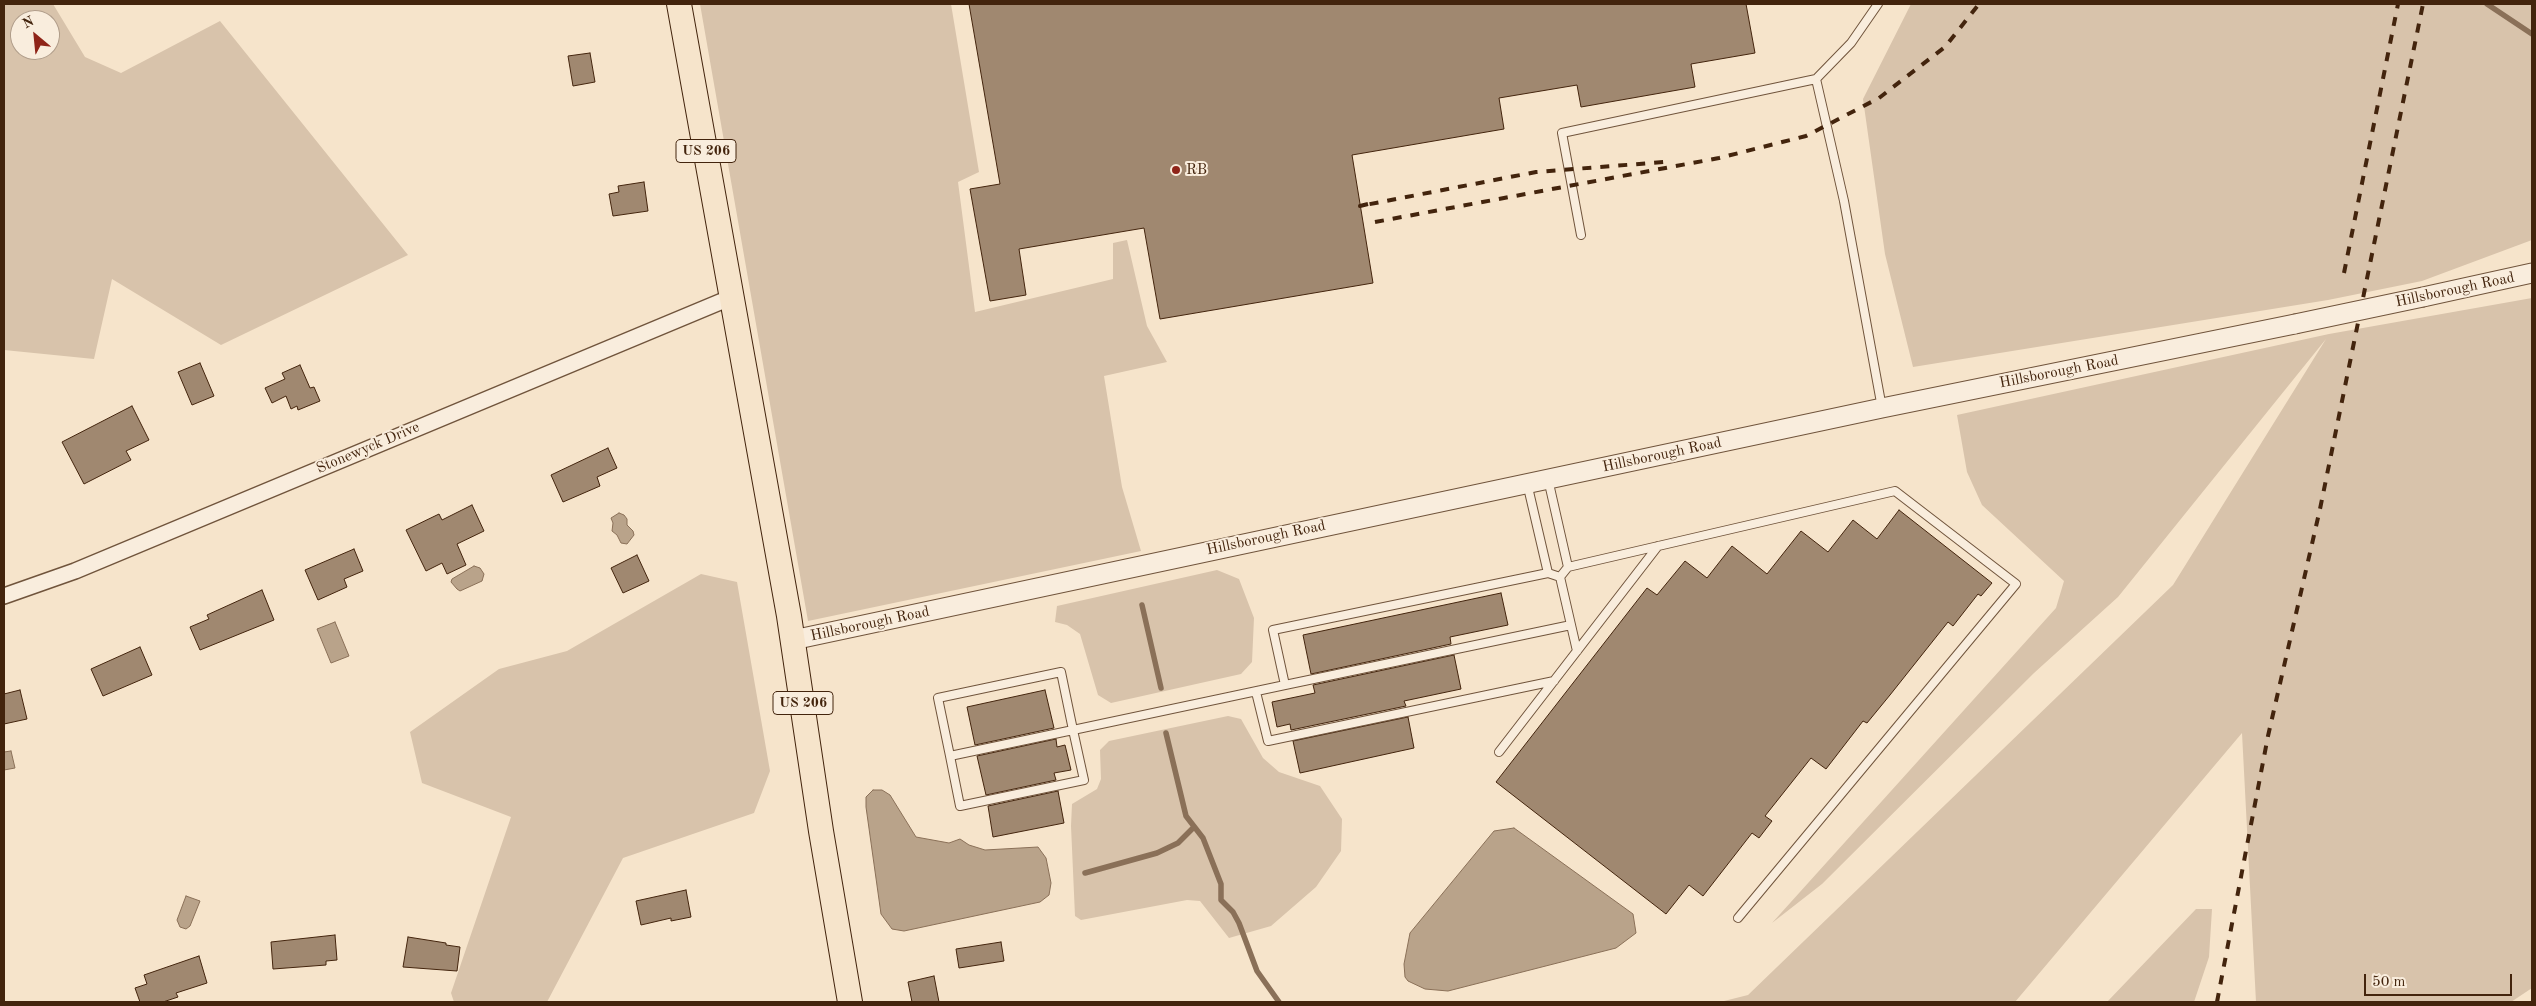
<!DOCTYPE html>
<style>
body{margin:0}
#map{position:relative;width:2536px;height:1006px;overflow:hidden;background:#f6e4cb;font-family:"Old Standard TT",serif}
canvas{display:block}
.frame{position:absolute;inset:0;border:5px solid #43240d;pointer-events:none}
.north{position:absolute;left:10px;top:10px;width:50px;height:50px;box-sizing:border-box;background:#f9eddd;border:1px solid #b09d8a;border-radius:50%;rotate:332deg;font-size:14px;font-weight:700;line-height:20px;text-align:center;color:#43240d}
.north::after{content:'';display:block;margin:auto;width:18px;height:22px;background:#8f2418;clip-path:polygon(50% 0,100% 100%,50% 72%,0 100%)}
.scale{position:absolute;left:2364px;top:974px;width:148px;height:22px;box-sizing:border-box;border:2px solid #43240d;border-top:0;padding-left:6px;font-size:15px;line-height:18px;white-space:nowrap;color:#43240d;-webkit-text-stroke:4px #f9eddd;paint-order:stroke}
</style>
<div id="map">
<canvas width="2536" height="1006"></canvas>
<div class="frame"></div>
<div class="north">N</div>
<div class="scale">50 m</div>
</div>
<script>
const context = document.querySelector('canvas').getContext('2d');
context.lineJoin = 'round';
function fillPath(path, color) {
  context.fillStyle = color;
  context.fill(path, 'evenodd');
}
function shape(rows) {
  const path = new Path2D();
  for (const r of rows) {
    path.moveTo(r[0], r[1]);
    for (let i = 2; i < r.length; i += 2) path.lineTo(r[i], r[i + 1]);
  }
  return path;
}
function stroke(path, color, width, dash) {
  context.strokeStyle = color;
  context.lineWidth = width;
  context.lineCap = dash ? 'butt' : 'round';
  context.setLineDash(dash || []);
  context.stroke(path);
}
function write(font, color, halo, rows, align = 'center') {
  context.font = font + ' "Old Standard TT",serif';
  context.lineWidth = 4;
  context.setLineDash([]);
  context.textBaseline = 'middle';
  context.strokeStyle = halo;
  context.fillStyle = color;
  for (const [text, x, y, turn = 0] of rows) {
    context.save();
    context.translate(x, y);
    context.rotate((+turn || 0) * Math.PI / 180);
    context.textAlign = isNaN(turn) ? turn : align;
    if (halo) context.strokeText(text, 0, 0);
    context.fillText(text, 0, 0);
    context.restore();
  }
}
const green = shape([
 [4,4,53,4,85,57,121,73,220,21,408,255,221,345,112,279,94,359,4,350],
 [20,20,50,20,50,50,20,50],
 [700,4,951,4,979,172,958,182,975,312,1113,279,1113,243,1127,240,1147,326,1167,362,1104,376,1122,487,1141,551,808,621],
 [1911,4,2532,4,2532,240,2422,281,2328,300,1913,367,1885,254,1863,99],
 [2532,298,2532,988,2511,1002,2256,1002,2242,733,2015,1002,1720,1002,1748,995,2173,585,2326,339,2118,597,2034,673,1822,884,1772,923,2056,608,2064,581,1982,505,1967,472,1957,415,2329,334],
 [1217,570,1239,579,1254,618,1252,662,1241,674,1111,703,1098,695,1080,634,1067,625,1055,622,1057,606],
 [701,574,737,582,770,771,754,813,623,858,547,1002,454,1002,451,993,511,817,422,783,410,732,499,669,567,651],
 [1228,716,1241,719,1263,758,1279,772,1320,786,1342,819,1341,851,1316,887,1271,926,1229,938,1200,901,1187,900,1081,920,1075,916,1071,826,1072,804,1097,789,1101,779,1100,750,1109,741],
 [2196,909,2212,909,2209,957,2194,1002,2107,1002]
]);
const water = shape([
 [619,513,624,515,627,519,627,525,633,531,634,535,627,544,621,543,617,535,612,531,613,523,611,518,619,513],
 [474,566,480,568,484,574,482,581,460,591,457,589,451,582,452,579,474,566],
 [335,622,349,656,331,663,317,629,335,622],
 [11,751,15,768,4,770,4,752,11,751],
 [873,790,882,790,890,795,916,837,949,843,960,839,969,845,985,850,1038,847,1046,858,1051,883,1049,895,1040,902,904,931,892,929,881,914,866,807,866,797,873,790],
 [1514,828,1633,914,1636,933,1616,948,1448,991,1425,989,1408,981,1405,977,1404,964,1410,933,1494,831,1514,828],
 [186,896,200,901,190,926,186,929,180,927,177,920,186,896]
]);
const stream = shape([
 [2487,4,2532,34],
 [1142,605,1161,688],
 [1166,733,1186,816,1203,838,1221,884,1221,900,1233,912,1239,923,1257,971,1279,1002],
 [1085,873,1157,853,1178,843,1194,827]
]);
const building = shape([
 [969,4,1746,4,1755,53,1691,64,1695,87,1581,107,1577,85,1499,98,1504,129,1352,155,1373,283,1160,319,1144,228,1019,249,1026,295,990,301,970,189,1000,184,969,4],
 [590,53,595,82,573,86,568,56,590,53],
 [644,182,648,211,613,216,609,194,619,192,618,186,644,182],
 [200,363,214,396,192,405,178,372,200,363],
 [300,365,310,388,314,387,320,401,298,410,297,406,291,409,286,396,272,403,265,388,285,379,282,373,300,365],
 [132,406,149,440,126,451,131,460,84,484,62,442,132,406],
 [608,448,617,468,597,477,600,486,563,502,551,475,608,448],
 [472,505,484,531,457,544,466,565,447,574,442,563,426,571,406,530,439,514,442,520,472,505],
 [1899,510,1992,583,1981,596,1978,594,1953,626,1948,622,1890,695,1867,723,1863,721,1826,769,1811,758,1765,816,1772,821,1759,838,1752,833,1703,896,1689,885,1666,914,1496,782,1647,588,1657,595,1685,561,1707,578,1732,546,1767,574,1801,531,1828,552,1853,520,1877,539,1899,510],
 [354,549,363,571,344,579,347,587,318,600,305,570,354,549],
 [637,555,649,581,623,593,611,568,637,555],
 [262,590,274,620,200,650,190,627,209,619,207,615,262,590],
 [1501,593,1508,625,1450,637,1451,644,1311,674,1303,635,1501,593],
 [140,647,152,675,103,696,91,669,140,647],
 [1454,655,1461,689,1404,701,1406,706,1291,730,1290,724,1277,727,1272,702,1315,693,1313,685,1454,655],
 [20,690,27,719,4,724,4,694,20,690],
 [1045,690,1054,728,975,745,967,707,1045,690],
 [1408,717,1414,748,1300,773,1293,741,1408,717],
 [1056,739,1057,747,1065,745,1071,770,1054,773,1056,780,986,795,977,756,1056,739],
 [1058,791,1064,823,993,837,988,806,1058,791],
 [686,890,691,917,671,921,671,918,641,925,636,901,686,890],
 [335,935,337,960,326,961,326,965,273,969,271,942,335,935],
 [408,937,446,943,446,945,460,947,457,971,403,967,408,937],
 [1001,942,1004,961,959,968,956,949,1001,942],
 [199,956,207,983,176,993,178,997,163,1002,140,1002,135,988,147,984,144,975,199,956],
 [934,976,939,1002,912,1002,908,982,934,976]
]);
const service = shape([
 [1816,79,1851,43,1878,4],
 [1581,235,1562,133,1816,79,1844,201,1882,408],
 [1548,479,1568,567],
 [1527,483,1548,573],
 [1560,577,1577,651],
 [1571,625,1285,685,1273,630,1548,573,1560,577,1568,567,1895,491,2016,584,1738,918],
 [1061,672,1073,730,950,756,938,698,1061,672],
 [1256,692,1268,741,1554,681],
 [1499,752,1658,546],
 [950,756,960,806,1084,780,1073,730,1285,685]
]);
const minor = shape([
 [4,596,75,571,732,297]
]);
const tertiary = shape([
 [2423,297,2532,273],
 [793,640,1882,408,2295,324]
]);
const primary = shape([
 [679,4,789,616,821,831,850,1002]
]);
const rail = shape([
 [1368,204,1360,206,1536,172,1664,162],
 [1375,222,1719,158,1806,136,1879,98,1945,47,1979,4],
 [2344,273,2398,4],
 [2217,1002,2268,736,2320,509,2423,4]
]);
const tertiaryBridge = shape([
 [2295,324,2423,297]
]);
const markers = [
 [1176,170,5,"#8f2418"]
];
const shields = [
 [706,151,60],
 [803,703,60]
];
const shieldNames = [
 ["US 206",706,151],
 ["US 206",803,703]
];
const poiNames = [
 ["RB",1186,170]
];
const streetNames = [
 ["Hillsborough Road",2455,290,-12],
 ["Hillsborough Road",2059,372,-11],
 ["Stonewyck Drive",368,448,-23],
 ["Hillsborough Road",1662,455,-12],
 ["Hillsborough Road",1266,538,-12],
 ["Hillsborough Road",870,624,-12]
];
fillPath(green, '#d8c3ab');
fillPath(water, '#b9a38a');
stroke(water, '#8a7058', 1);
stroke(stream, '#8a7058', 5.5);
fillPath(building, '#a08870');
stroke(building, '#43240d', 1);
stroke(service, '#70543c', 10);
stroke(minor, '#70543c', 18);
stroke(tertiary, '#70543c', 21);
stroke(primary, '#43240d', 26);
stroke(service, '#f9eddd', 8);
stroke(minor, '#f9eddd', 15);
stroke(tertiary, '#f9eddd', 19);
stroke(primary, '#f6e4cb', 24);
stroke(rail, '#43240d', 4, [9, 9]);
stroke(tertiaryBridge, '#70543c', 21, []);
stroke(tertiaryBridge, '#f9eddd', 19);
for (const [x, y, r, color] of markers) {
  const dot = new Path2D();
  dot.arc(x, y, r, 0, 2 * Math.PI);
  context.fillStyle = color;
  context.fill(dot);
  stroke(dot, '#f9eddd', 2);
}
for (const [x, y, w] of shields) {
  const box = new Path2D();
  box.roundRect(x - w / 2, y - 11.5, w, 23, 4);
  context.fillStyle = '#f9eddd';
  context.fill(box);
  stroke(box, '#43240d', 1);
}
write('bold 14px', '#43240d', null, shieldNames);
write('15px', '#43240d', '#f9eddd', poiNames, 'left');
write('15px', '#43240d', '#f9eddd', streetNames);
</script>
